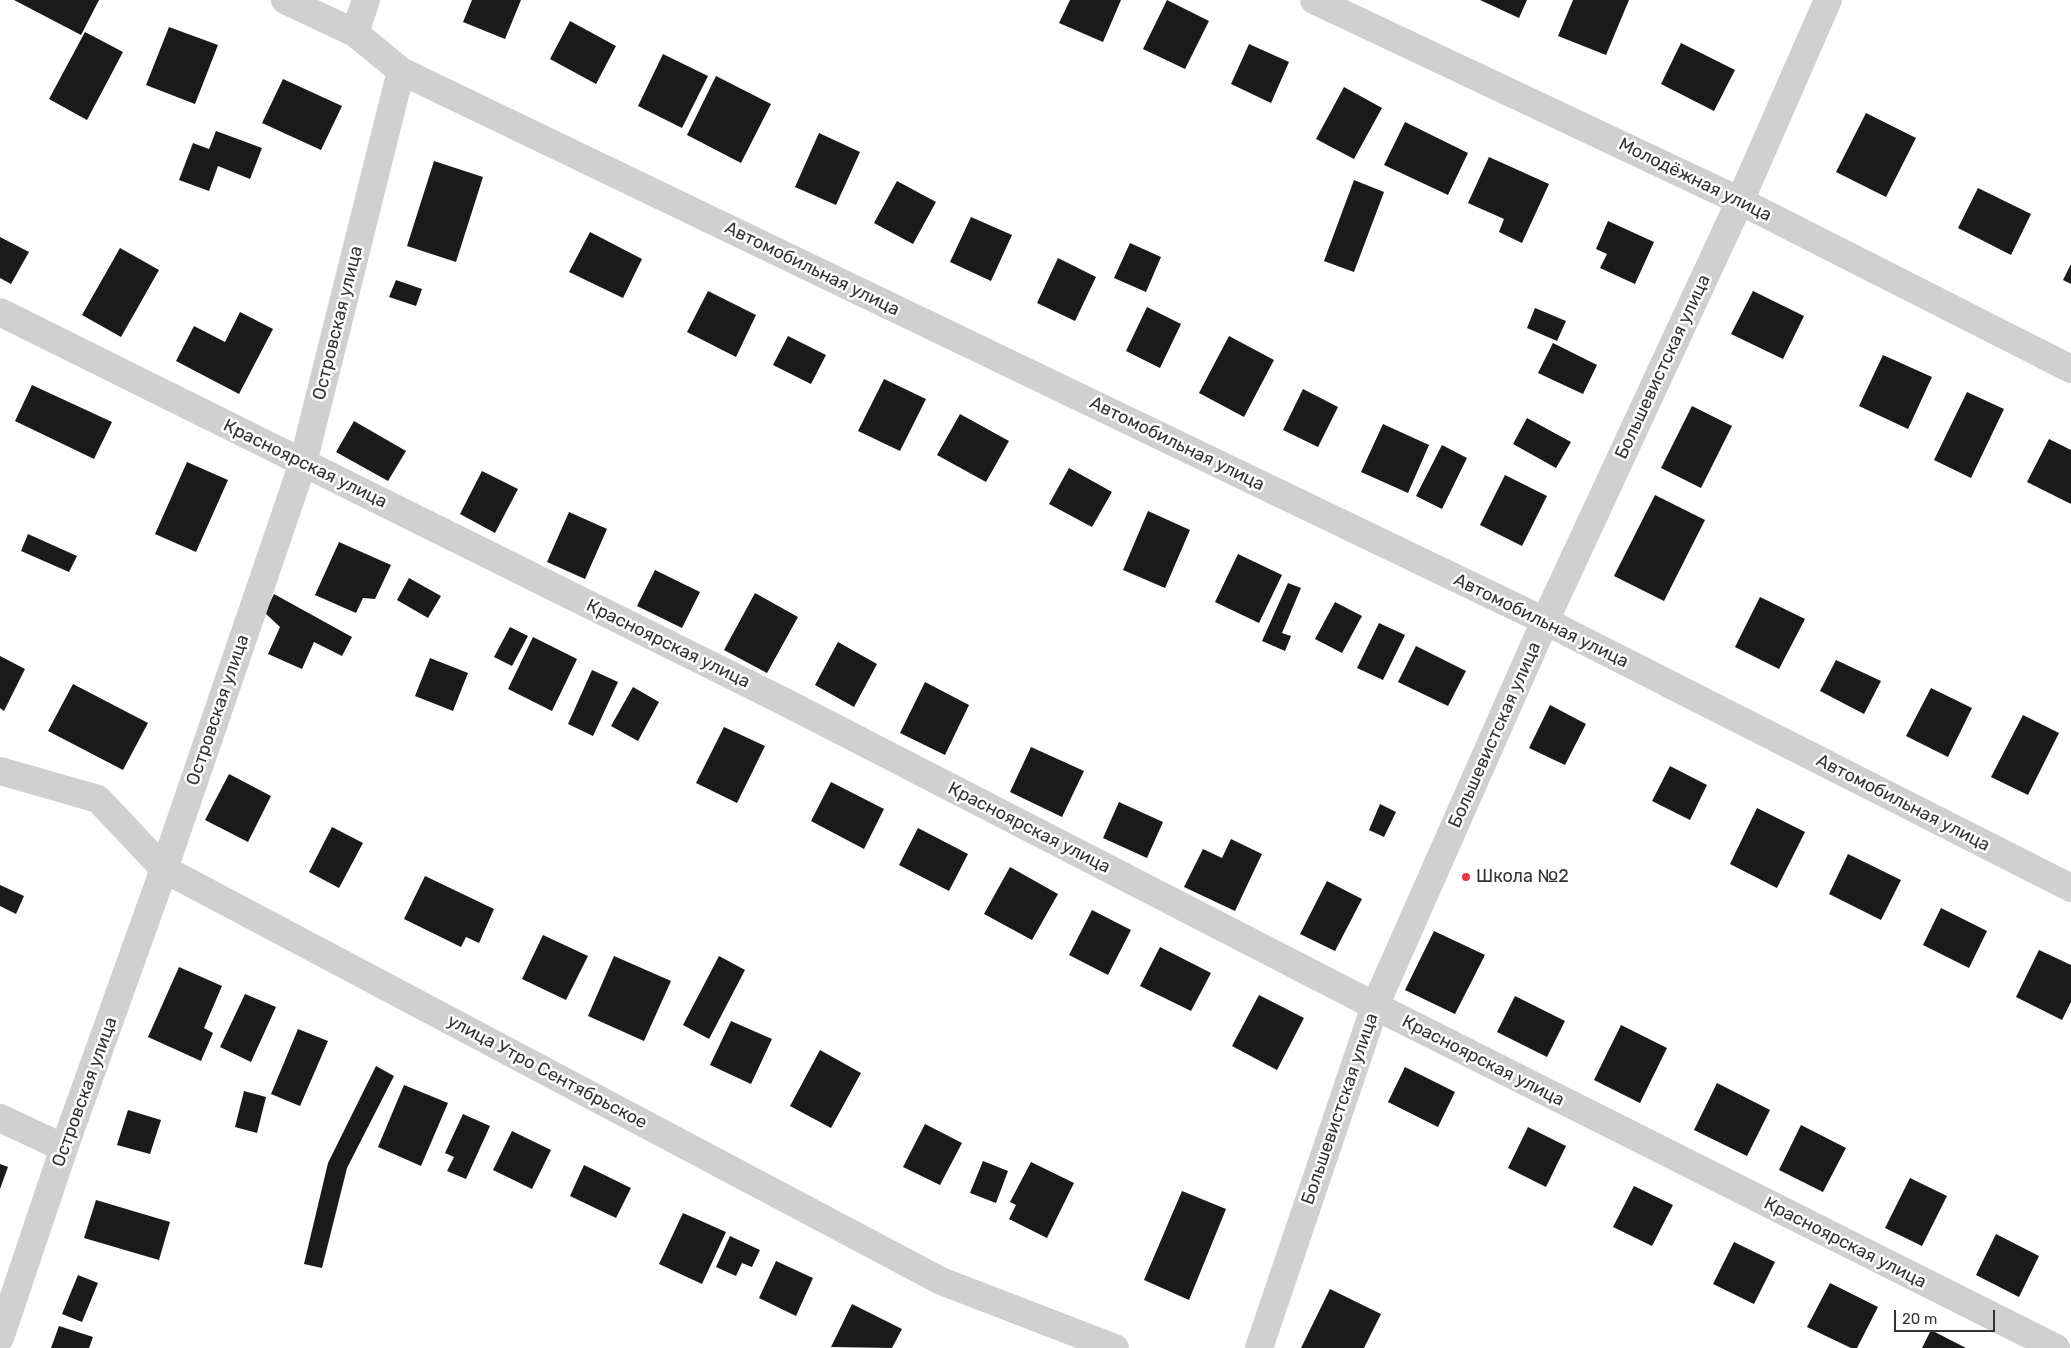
<!DOCTYPE html>
<meta charset="utf-8">
<style>
body{margin:0}
#map{position:relative;width:2071px;height:1348px;overflow:hidden;background:#fff;font-family:Rubik,sans-serif}
canvas{display:block}
.scale{position:absolute;left:1894px;top:1310px;width:101px;height:22px;box-sizing:border-box;border:2px solid #333;border-top:0;padding-left:6px;font-size:15px;line-height:18px;white-space:nowrap;color:#333;-webkit-text-stroke:4px #fff;paint-order:stroke}
</style>
<div id="map">
<canvas width="2071" height="1348"></canvas>
<div class="scale">20 m</div>
</div>
<script>
const context = document.querySelector('canvas').getContext('2d');
context.lineJoin = 'round';
function fillPath(path, color) {
  context.fillStyle = color;
  context.fill(path, 'evenodd');
}
function shape(rows) {
  const path = new Path2D();
  for (const r of rows) {
    path.moveTo(r[0], r[1]);
    for (let i = 2; i < r.length; i += 2) path.lineTo(r[i], r[i + 1]);
  }
  return path;
}
function stroke(path, color, width, dash) {
  context.strokeStyle = color;
  context.lineWidth = width;
  context.lineCap = dash ? 'butt' : 'round';
  context.setLineDash(dash || []);
  context.stroke(path);
}
function write(font, color, halo, rows, align = 'center') {
  context.font = font + ' Rubik,sans-serif';
  context.lineWidth = 5;
  context.setLineDash([]);
  context.textBaseline = 'middle';
  context.strokeStyle = halo;
  context.fillStyle = color;
  for (const [text, x, y, turn = 0] of rows) {
    context.save();
    context.translate(x, y);
    context.rotate((+turn || 0) * Math.PI / 180);
    context.textAlign = isNaN(turn) ? turn : align;
    if (halo) context.strokeText(text, 0, 0);
    context.fillText(text, 0, 0);
    context.restore();
  }
}
const building = shape([
 [14,0,99,0,81,35],
 [472,0,521,0,505,39,463,22],
 [1070,0,1121,0,1103,42,1059,23],
 [1167,0,1209,21,1185,69,1143,49],
 [1480,0,1527,0,1519,18],
 [1573,0,1629,0,1606,55,1558,36],
 [570,21,616,46,596,84,550,59],
 [169,27,218,45,195,104,146,85],
 [85,32,123,52,87,120,49,99],
 [1681,43,1735,70,1714,111,1661,84],
 [1249,44,1289,62,1271,103,1231,84],
 [663,54,708,76,682,128,638,106],
 [716,76,771,104,741,163,687,135],
 [283,79,342,106,321,150,262,123],
 [1344,87,1382,108,1354,159,1316,139],
 [1866,113,1916,138,1886,197,1836,172],
 [1405,122,1468,153,1448,195,1384,165],
 [216,131,262,148,250,179,218,166,209,191,179,180,193,143,209,149],
 [819,133,860,152,836,205,795,187],
 [1489,157,1549,184,1522,243,1499,232,1504,219,1468,203],
 [434,161,483,177,456,262,407,246],
 [1354,180,1384,192,1354,272,1324,261],
 [897,181,936,202,913,244,874,223],
 [1978,188,2031,214,2011,255,1958,228],
 [971,217,1012,235,991,281,950,262],
 [1608,221,1654,242,1635,284,1600,268,1607,254,1596,249],
 [590,232,642,259,623,298,569,272],
 [0,237,29,252,11,284,0,278],
 [1130,243,1161,257,1146,292,1114,278],
 [120,248,159,270,121,337,82,315],
 [1058,258,1096,277,1075,321,1037,303],
 [2071,264,2071,284,2063,280],
 [396,280,422,289,416,306,389,297],
 [708,291,756,315,736,357,687,332],
 [1753,291,1804,316,1783,359,1731,334],
 [1147,307,1181,324,1160,368,1126,351],
 [1535,308,1566,321,1557,341,1527,328],
 [240,312,273,329,239,394,176,361,194,326,225,342],
 [788,336,826,355,811,384,773,365],
 [1229,336,1274,360,1244,417,1199,393],
 [1553,343,1597,365,1583,394,1538,373],
 [1883,355,1932,377,1908,429,1859,406],
 [884,379,926,399,900,451,858,431],
 [32,385,112,422,94,459,15,421],
 [1303,389,1338,407,1318,447,1283,430],
 [1967,392,2004,409,1971,478,1934,460],
 [1692,406,1732,426,1701,488,1661,468],
 [960,414,1009,441,986,482,937,455],
 [1527,418,1571,442,1556,468,1513,444],
 [354,421,406,451,388,481,336,452],
 [1383,424,1429,445,1408,493,1361,472],
 [2049,439,2071,450,2071,504,2027,482],
 [1442,445,1467,458,1442,509,1416,496],
 [187,462,228,480,196,552,155,534],
 [1069,468,1112,492,1092,527,1049,504],
 [482,471,518,489,495,533,460,514],
 [1505,475,1547,496,1522,546,1480,525],
 [1655,495,1705,520,1664,601,1614,576],
 [1148,511,1190,530,1165,588,1123,570],
 [569,512,607,529,585,579,547,562],
 [28,534,77,556,69,572,21,551],
 [339,542,391,565,375,599,363,598,356,613,315,595],
 [1238,554,1282,575,1259,623,1215,602],
 [655,570,700,592,682,628,637,606],
 [409,578,441,596,428,618,397,600],
 [1288,583,1301,588,1282,633,1291,636,1285,651,1262,641],
 [755,593,798,617,767,673,724,650],
 [274,594,352,637,342,656,314,642,302,669,268,654,280,627,265,613],
 [1760,597,1805,619,1779,669,1735,647],
 [1335,602,1362,616,1342,653,1315,639],
 [1379,623,1405,635,1383,680,1357,668],
 [510,627,528,636,512,666,494,657],
 [533,637,577,659,552,711,508,689],
 [838,642,877,664,854,707,815,685],
 [1416,646,1466,671,1448,706,1398,682],
 [0,656,25,669,4,711,0,708],
 [430,658,468,673,453,711,415,696],
 [1836,660,1881,681,1864,714,1820,691],
 [592,670,618,682,593,736,568,724],
 [925,682,969,705,945,755,900,733],
 [73,684,148,723,123,770,48,731],
 [633,687,659,702,638,741,611,726],
 [1931,688,1972,708,1948,757,1906,736],
 [1550,705,1586,724,1565,765,1529,748],
 [2023,715,2059,733,2028,795,1991,777],
 [724,727,765,746,737,803,696,783],
 [1031,747,1084,771,1062,817,1010,792],
 [1670,766,1707,785,1690,820,1652,801],
 [229,774,271,796,248,842,205,820],
 [831,782,884,809,864,849,811,821],
 [1119,802,1163,822,1147,858,1103,838],
 [1380,804,1396,812,1384,837,1369,830],
 [1757,808,1805,832,1777,888,1730,864],
 [332,827,363,843,339,888,309,872],
 [918,828,968,854,949,891,899,865],
 [1231,839,1262,854,1235,911,1184,887,1203,849,1222,858],
 [1848,854,1901,880,1881,920,1829,894],
 [1010,867,1058,894,1032,940,984,914],
 [425,876,494,909,479,943,466,937,461,947,404,919],
 [1327,881,1362,899,1335,951,1300,934],
 [0,885,24,896,16,914,0,906],
 [1941,908,1987,931,1969,968,1923,945],
 [1092,910,1131,930,1108,975,1069,955],
 [1434,931,1485,955,1455,1014,1405,990],
 [543,935,588,956,566,1000,522,979],
 [1160,947,1211,973,1191,1011,1140,986],
 [2039,950,2071,965,2071,1002,2062,1020,2016,997],
 [614,956,671,981,644,1041,588,1016],
 [719,956,745,970,709,1039,683,1025],
 [179,967,222,986,204,1028,213,1033,201,1061,148,1037],
 [245,994,276,1007,251,1062,220,1047],
 [1259,995,1304,1018,1277,1070,1232,1046],
 [1515,996,1565,1021,1547,1057,1497,1032],
 [731,1021,772,1039,751,1084,710,1065],
 [1621,1025,1667,1048,1640,1103,1594,1080],
 [298,1029,328,1041,300,1106,271,1094],
 [820,1050,861,1073,831,1128,790,1106],
 [376,1066,394,1076,347,1168,322,1268,304,1264,328,1163],
 [1405,1067,1455,1092,1438,1127,1388,1102],
 [1717,1083,1770,1110,1747,1156,1694,1130],
 [404,1085,448,1103,421,1166,378,1147],
 [244,1091,266,1097,257,1133,235,1127],
 [128,1110,161,1120,150,1154,117,1145],
 [463,1114,490,1126,466,1179,447,1171,454,1157,445,1153],
 [925,1124,962,1143,940,1185,903,1167],
 [1801,1125,1846,1148,1823,1192,1779,1170],
 [1528,1127,1566,1146,1546,1187,1508,1168],
 [512,1131,551,1150,532,1189,493,1170],
 [983,1161,1008,1171,996,1203,970,1193],
 [1031,1162,1074,1183,1047,1238,1009,1219,1016,1205,1010,1202],
 [0,1164,8,1167,0,1189],
 [584,1165,631,1188,616,1218,570,1196],
 [1910,1178,1947,1196,1922,1246,1885,1228],
 [1634,1186,1673,1205,1652,1246,1613,1227],
 [1182,1191,1226,1209,1189,1300,1144,1280],
 [96,1200,170,1222,159,1260,84,1238],
 [683,1213,726,1232,702,1284,659,1264],
 [1996,1234,2039,1256,2019,1297,1976,1275],
 [730,1236,760,1250,752,1267,742,1263,736,1276,716,1267],
 [1734,1242,1775,1262,1754,1304,1713,1284],
 [776,1261,813,1278,796,1316,759,1298],
 [78,1275,98,1283,82,1322,62,1314],
 [1830,1283,1878,1307,1857,1348,1851,1348,1807,1327],
 [1330,1289,1381,1314,1364,1348,1301,1348],
 [852,1304,902,1329,892,1348,831,1347],
 [59,1326,93,1337,89,1348,51,1348],
 [1931,1330,1966,1348,1922,1348]
]);
const minor = shape([
 [285,0,355,33,401,71,1545,621,2071,888],
 [1314,0,1740,201,2071,369],
 [355,33,366,0],
 [0,312,785,702,1375,1006,2056,1348],
 [0,771,98,799,164,869,941,1281,1115,1348],
 [0,1118,64,1148],
 [0,1338,64,1148,164,869,303,463,401,71],
 [1259,1348,1375,1006,1545,621,1740,201,1828,0]
]);
const markers = [
 [1466,877,5,"#e63846"]
];
const streetNames = [
 ["Молодёжная улица",1695,180,26],
 ["Автомобильная улица",812,269,26],
 ["Островская улица",338,323,-76],
 ["Большевистская улица",1663,367,-65],
 ["Автомобильная улица",1177,444,26],
 ["Красноярская улица",305,464,26],
 ["Автомобильная улица",1541,621,26],
 ["Красноярская улица",668,644,26],
 ["Островская улица",218,710,-71],
 ["Большевистская улица",1495,735,-66],
 ["Автомобильная улица",1903,803,27],
 ["Красноярская улица",1029,828,27],
 ["Красноярская улица",1483,1061,27],
 ["улица Утро Сентябрьское",547,1072,28],
 ["Островская улица",85,1092,-70],
 ["Большевистская улица",1340,1109,-71],
 ["Красноярская улица",1845,1243,27]
];
const poiNames = [
 ["Школа №2",1476,877]
];
fillPath(building, '#1a1a1a');
stroke(minor, '#d0d0d0', 28);
for (const [x, y, r, color] of markers) {
  const dot = new Path2D();
  dot.arc(x, y, r, 0, 2 * Math.PI);
  context.fillStyle = color;
  context.fill(dot);
  stroke(dot, '#fff', 2);
}
write('18px', '#333', '#fff', streetNames);
write('18px', '#333', '#fff', poiNames, 'left');
</script>
